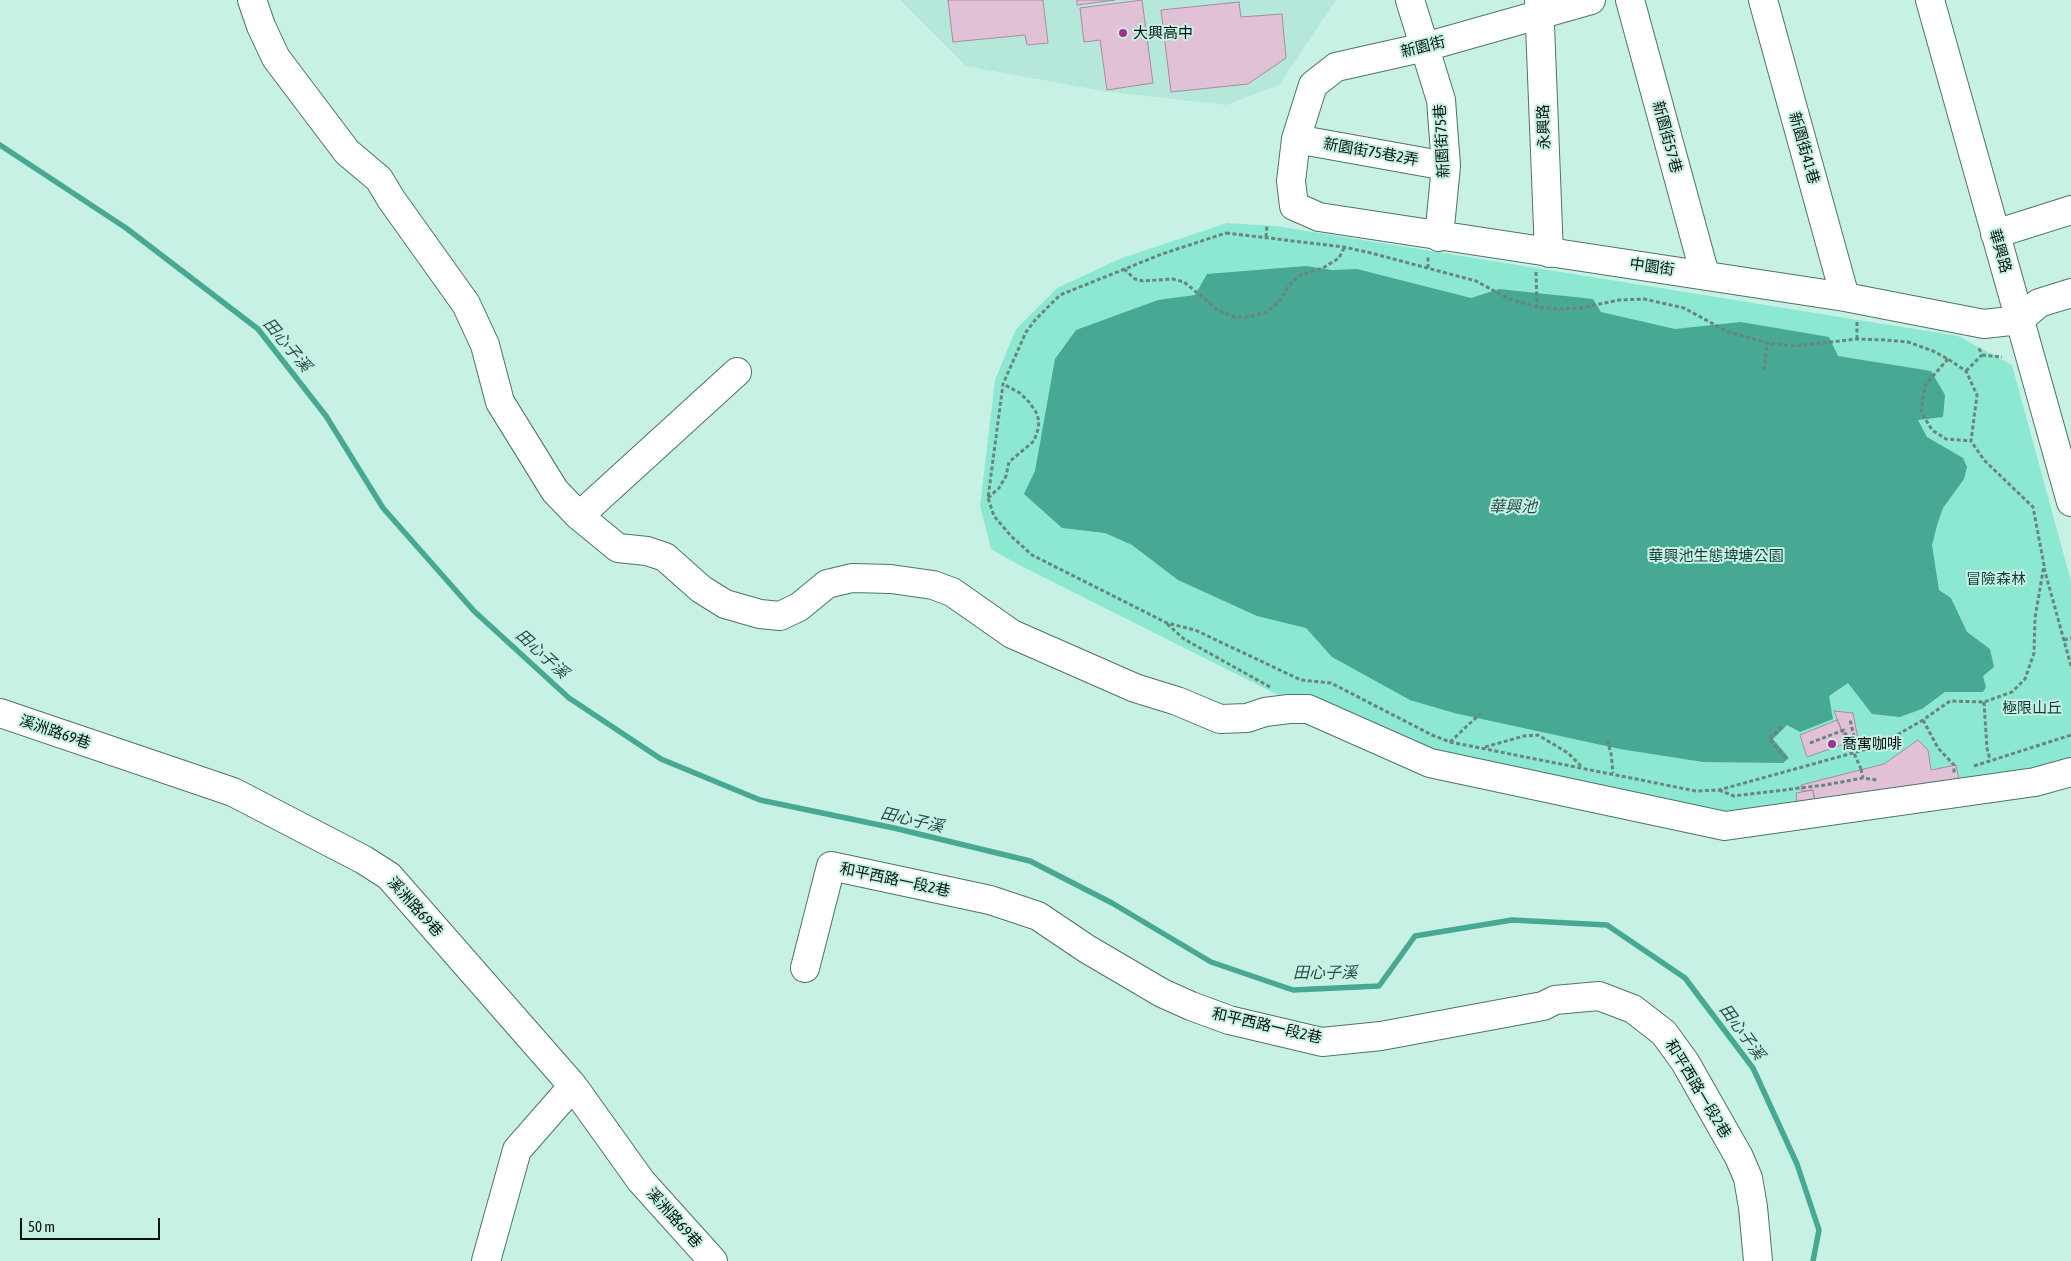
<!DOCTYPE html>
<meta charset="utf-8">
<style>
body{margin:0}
#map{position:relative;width:2071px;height:1261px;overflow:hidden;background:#c8f1e6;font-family:"Asap Condensed",sans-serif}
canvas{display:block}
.scale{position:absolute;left:20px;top:1218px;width:140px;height:22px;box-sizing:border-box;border:2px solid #051310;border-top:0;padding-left:6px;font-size:15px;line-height:18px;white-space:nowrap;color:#051310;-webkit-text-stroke:4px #c8f1e6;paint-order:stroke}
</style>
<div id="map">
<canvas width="2071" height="1261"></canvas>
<div class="scale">50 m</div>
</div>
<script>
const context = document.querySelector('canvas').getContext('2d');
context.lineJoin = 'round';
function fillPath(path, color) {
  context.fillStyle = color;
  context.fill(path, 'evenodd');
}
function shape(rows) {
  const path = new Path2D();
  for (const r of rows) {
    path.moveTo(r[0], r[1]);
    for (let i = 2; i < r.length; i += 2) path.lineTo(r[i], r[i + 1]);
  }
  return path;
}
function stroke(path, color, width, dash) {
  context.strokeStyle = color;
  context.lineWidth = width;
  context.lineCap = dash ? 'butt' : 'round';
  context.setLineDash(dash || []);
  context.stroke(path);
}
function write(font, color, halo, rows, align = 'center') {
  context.font = font + ' "Asap Condensed","Noto Sans TC",sans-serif';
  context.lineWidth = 4;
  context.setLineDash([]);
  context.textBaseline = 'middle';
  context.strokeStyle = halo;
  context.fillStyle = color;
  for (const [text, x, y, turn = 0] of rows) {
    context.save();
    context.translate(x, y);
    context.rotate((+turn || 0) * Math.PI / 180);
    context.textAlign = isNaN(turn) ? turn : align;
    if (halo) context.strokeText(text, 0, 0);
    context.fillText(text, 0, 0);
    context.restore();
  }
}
const built = shape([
 [900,0,1336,0,1279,85,1226,105,1103,91,966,66]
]);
const green = shape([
 [1227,223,1276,226,1958,336,2012,365,2071,581,2071,761,2022,775,1755,813,1700,814,1438,761,1284,698,1019,565,991,549,980,506,995,380,1016,329,1057,288,1122,258]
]);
const water = shape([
 [1306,266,1332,270,1357,269,1471,298,1499,289,1593,299,1601,312,1675,329,1741,322,1829,337,1838,356,1931,371,1945,395,1943,417,1918,420,1927,437,1963,458,1967,467,1964,479,1943,508,1938,522,1932,545,1939,590,1951,598,1967,632,1990,649,1994,667,1983,676,1986,687,1983,692,1945,692,1922,709,1900,717,1872,714,1848,683,1829,696,1833,719,1800,732,1787,725,1773,739,1789,758,1783,763,1703,762,1620,749,1454,713,1410,700,1332,657,1306,628,1257,616,1178,580,1132,545,1105,533,1062,528,1024,494,1035,471,1055,359,1076,330,1158,300,1195,295,1207,274]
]);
const stream = shape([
 [0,145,126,228,258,329,326,416,383,508,474,611,569,698,661,759,760,800,894,828,1030,861,1112,903,1211,962,1293,990,1379,986,1415,936,1512,920,1607,925,1685,978,1753,1068,1797,1164,1819,1230,1813,1261]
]);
const building = shape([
 [948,0,1043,0,1048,43,1027,45,1025,35,953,42,948,0],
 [1077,0,1115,0,1077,5,1077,0],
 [1142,0,1153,83,1107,90,1100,40,1084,42,1080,8,1142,0],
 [1239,2,1241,17,1282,14,1286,58,1248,84,1171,92,1161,10,1239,2],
 [1834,711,1853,713,1858,739,1847,743,1834,711],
 [1837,720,1847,743,1807,757,1800,735,1837,720],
 [1918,740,1928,750,1931,770,1956,765,1959,780,1815,802,1813,790,1802,791,1801,785,1884,764,1918,740],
 [1813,790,1815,802,1797,804,1796,793,1813,790]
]);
const path = shape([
 [1226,233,1344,247,1371,253,1476,281,1509,299,1537,307,1558,309,1580,308,1619,300,1644,299,1684,308,1726,331,1767,343,1794,346,1857,339,1885,340,1908,342,1933,351,1948,359,1966,371,1977,395,1971,441,1984,460,2033,507,2044,565,2035,618,2034,653,2025,679,2012,692,1984,702,1950,701,1923,720,1878,746,1719,790,1696,791,1450,742,1432,735,1331,683,1301,680,1195,630,1167,623,1032,555,1011,536,994,516,988,498,1003,384,1026,332,1036,319,1060,295,1162,254,1226,233],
 [1266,237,1267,225],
 [1428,268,1428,256],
 [1124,269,1135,279,1143,281,1173,279,1184,282,1219,311,1236,317,1248,317,1266,312,1278,303,1291,283,1300,275,1323,268,1339,258,1344,248],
 [1536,272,1537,307],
 [1857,339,1857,322],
 [1982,355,2002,357],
 [1948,359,1925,385,1921,412,1932,430,1946,439,1971,441],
 [1764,370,1767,343],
 [1966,371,1982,355,1978,346],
 [988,498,999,488,1006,476,1009,462,1034,441,1038,429,1039,421,1036,412,1029,402,1020,393,1003,384],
 [2044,568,2071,666],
 [1167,624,1184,639,1270,687],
 [2064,640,2071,638],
 [1984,702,1987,748,1990,760],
 [1923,720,1938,748,1954,765,1954,773],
 [1782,727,1769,739,1786,758],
 [1847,739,1854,736,1850,720],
 [1607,740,1611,753,1613,773],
 [1450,742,1481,713],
 [1810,743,1844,730,1849,742],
 [1485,747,1524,736,1538,735,1568,753,1581,766],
 [1974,766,2071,735],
 [1861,769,1863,778],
 [1719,790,1734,796,1825,785,1863,778,1877,780]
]);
const minor = shape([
 [252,0,261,26,276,58,347,152,379,179,391,199,466,304,485,345,500,402,555,491,579,516,618,548,647,551,665,557,701,589,725,604,760,614,780,616,799,607,827,584,852,578,891,579,933,585,952,592,1012,634,1135,688,1177,701,1220,719,1247,718,1265,712,1289,709,1308,709,1430,763,1725,826,2035,782,2071,772],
 [1410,0,1441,100,1446,166,1439,237],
 [1539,0,1549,253],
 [1591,0,1425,47,1336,67,1313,85,1296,139,1291,181,1294,206,1319,217,1845,297,1984,324,2019,320,2039,303,2071,293],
 [1630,0,1705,275],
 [1763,0,1845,297],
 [1930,0,2071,502],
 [1296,139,1446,166],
 [1995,234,2071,210],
 [579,516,737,372],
 [0,713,233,792,364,860,389,876,573,1086,641,1181,713,1261],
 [805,968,831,866,990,900,1038,916,1087,949,1162,993,1191,1006,1229,1020,1322,1042,1381,1036,1543,1006,1555,1000,1599,996,1633,1009,1664,1033,1685,1062,1739,1157,1748,1178,1753,1207,1758,1261],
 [486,1261,517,1150,573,1086]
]);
const pathBridge = shape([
 [1849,742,1861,769]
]);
const markers = [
 [1123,33,5,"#a3318d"],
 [1832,744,5,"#a3318d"]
];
const poiNames = [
 ["大興高中",1133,33],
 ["喬寓咖啡",1842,744]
];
const streetNames = [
 ["新園街",1423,47,-14],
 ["永興路",1544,127,-92],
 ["新園街57巷",1667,137,75],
 ["新園街75巷",1442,141,-93],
 ["新園街41巷",1804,148,74],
 ["新園街75巷2弄",1371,152,10],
 ["華興路",2000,251,74],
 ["中園街",1652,267,8],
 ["溪洲路69巷",55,732,19],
 ["和平西路一段2巷",895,880,12],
 ["溪洲路69巷",415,907,48],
 ["和平西路一段2巷",1267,1026,13],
 ["和平西路一段2巷",1698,1089,59],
 ["溪洲路69巷",674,1218,48]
];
const parkNames = [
 ["華興池生態埤塘公園",1716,556],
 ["冒險森林",1996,579],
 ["極限山丘",2032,708]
];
const waterNames = [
 ["田心子溪",287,345,50],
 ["華興池",1513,507],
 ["田心子溪",542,654,42],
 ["田心子溪",912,820,13],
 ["田心子溪",1325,973],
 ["田心子溪",1742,1032,54]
];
fillPath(built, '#b5e8da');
fillPath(green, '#8de8d2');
fillPath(water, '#47a894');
stroke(stream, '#47a894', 5.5);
fillPath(building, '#e0c1d6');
stroke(building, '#a98ca0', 1);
stroke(minor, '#4e736a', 30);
stroke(path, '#69857e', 3, [4, 2.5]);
stroke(minor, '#fff', 28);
stroke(pathBridge, '#69857e', 3, [4, 2.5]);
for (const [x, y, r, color] of markers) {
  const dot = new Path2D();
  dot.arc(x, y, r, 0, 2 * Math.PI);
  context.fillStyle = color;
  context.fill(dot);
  stroke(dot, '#c8f1e6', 2);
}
write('15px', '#051310', '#c8f1e6', poiNames, 'left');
write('15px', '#051310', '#c8f1e6', streetNames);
write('15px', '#113d34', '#c8f1e6', parkNames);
write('italic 16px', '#234d44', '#c8f1e6', waterNames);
</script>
